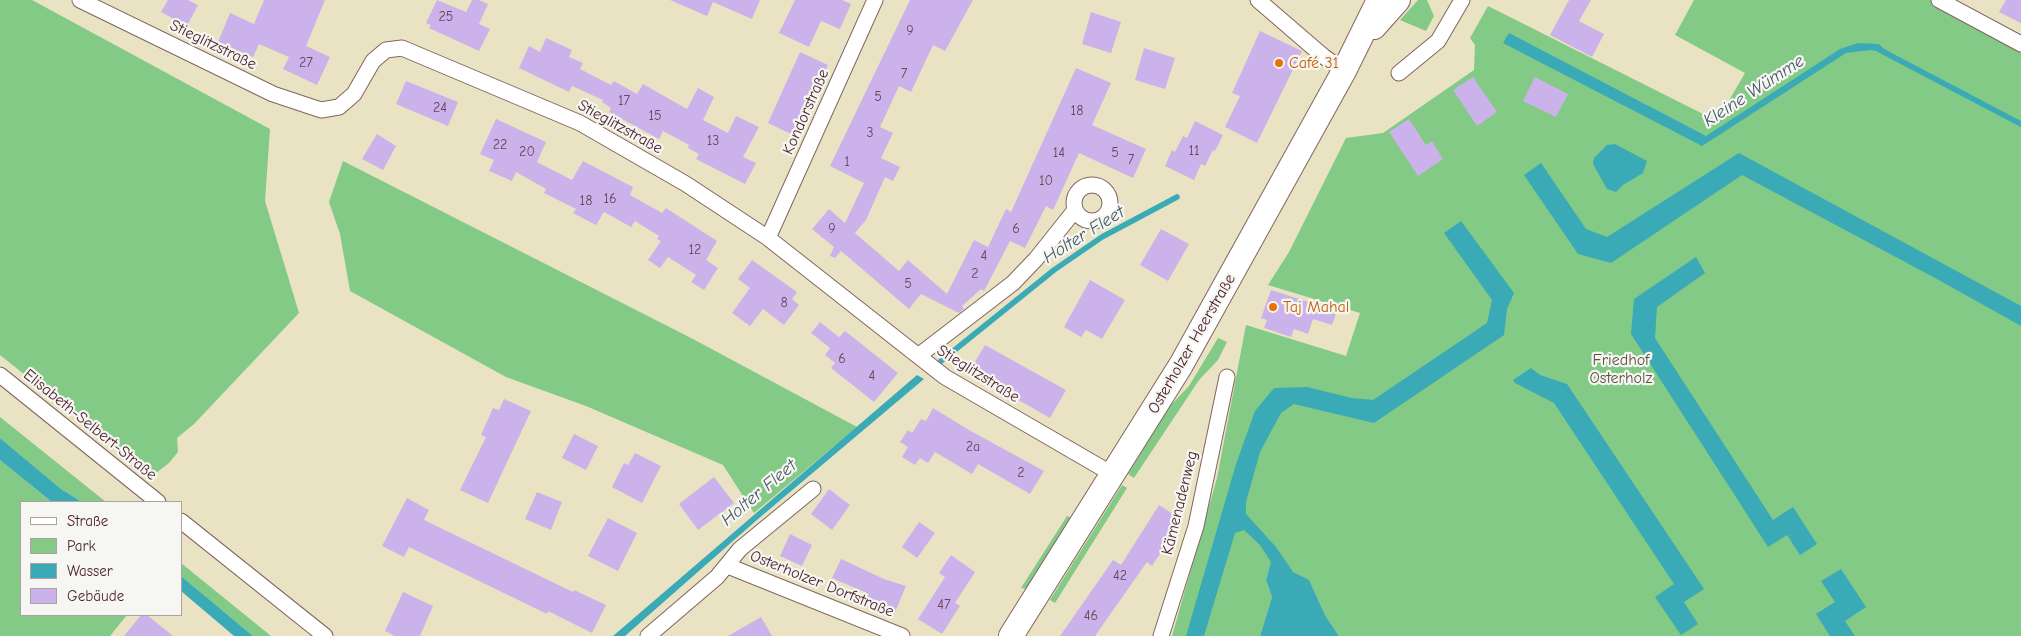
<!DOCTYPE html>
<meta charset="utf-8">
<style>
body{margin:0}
#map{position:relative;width:2021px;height:636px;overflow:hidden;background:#eae3c3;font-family:"Comic Neue",sans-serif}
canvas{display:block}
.legend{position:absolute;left:20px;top:501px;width:162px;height:115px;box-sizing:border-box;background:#f6f6f2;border:1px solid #b1a0a2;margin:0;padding:6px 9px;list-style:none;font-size:15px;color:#4a1f2b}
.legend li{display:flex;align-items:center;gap:10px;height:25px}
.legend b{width:25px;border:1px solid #b1a0a2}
</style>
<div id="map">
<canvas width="2021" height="636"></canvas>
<ul class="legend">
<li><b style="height:6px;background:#fff"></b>Straße</li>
<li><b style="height:14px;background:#82ca86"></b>Park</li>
<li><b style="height:14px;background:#3aaab6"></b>Wasser</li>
<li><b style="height:14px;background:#ccb2ea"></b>Gebäude</li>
</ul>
</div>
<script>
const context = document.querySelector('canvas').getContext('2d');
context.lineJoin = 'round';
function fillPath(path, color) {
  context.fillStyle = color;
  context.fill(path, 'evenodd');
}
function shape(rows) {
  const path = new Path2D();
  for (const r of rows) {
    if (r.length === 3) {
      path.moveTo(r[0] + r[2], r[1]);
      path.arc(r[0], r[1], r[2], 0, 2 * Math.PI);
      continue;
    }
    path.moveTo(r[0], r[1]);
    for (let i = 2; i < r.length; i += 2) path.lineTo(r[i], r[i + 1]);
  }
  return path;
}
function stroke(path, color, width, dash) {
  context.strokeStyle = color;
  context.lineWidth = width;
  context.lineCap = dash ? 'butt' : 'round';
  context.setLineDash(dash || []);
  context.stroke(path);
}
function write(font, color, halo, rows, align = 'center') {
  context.font = font + ' "Comic Neue",sans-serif';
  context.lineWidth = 4.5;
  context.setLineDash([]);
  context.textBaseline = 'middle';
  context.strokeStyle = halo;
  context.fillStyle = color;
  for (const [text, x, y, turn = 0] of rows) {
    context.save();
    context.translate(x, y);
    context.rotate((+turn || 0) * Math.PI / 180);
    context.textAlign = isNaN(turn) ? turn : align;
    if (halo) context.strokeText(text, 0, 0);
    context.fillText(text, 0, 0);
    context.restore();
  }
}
const green = shape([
 [0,0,32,0,270,129,265,201,299,313,194,424,177,438,178,452,169,463,156,473,147,472,0,355],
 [1418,0,1427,0,1434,16,1426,31,1400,20],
 [1694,0,1950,0,2021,39,2021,636,1339,636,1325,615,1309,581,1271,563,1266,580,1272,597,1260,636,1172,636,1217,478,1246,325,1346,356,1360,313,1268,285,1289,252,1346,138,1383,133,1474,70,1475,45,1470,38,1488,6,1717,121,1745,73,1675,35],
 [343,161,693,339,857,427,754,513,723,465,586,406,506,377,350,291,340,234,329,202],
 [1218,338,1227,342,1218,360,1199,380,1134,478,1128,474,1170,406,1189,386],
 [0,417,106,502,82,502,61,489,0,438],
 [0,460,52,502,21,502,21,615,127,615,110,636,0,636],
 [1122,485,1127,488,1055,603,1050,600],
 [1067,516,1072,518,1027,589,1021,588],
 [181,563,271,636,253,636,181,576]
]);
const water = shape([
 [1509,33,1706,136,1840,49,1858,43,1879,44,1888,53,1870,50,1846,53,1702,146,1503,43],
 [1615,144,1647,161,1643,173,1623,185,1616,192,1607,189,1593,164,1594,158,1607,145],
 [1739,153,2021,306,2021,326,1937,279,1742,175,1611,263,1578,254,1524,175,1541,163,1586,229,1607,237],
 [1461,221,1514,293,1507,309,1504,335,1374,423,1294,404,1281,413,1260,452,1246,502,1246,514,1276,547,1293,572,1309,580,1325,615,1339,636,1260,636,1272,597,1266,580,1271,562,1260,545,1244,530,1235,533,1204,636,1186,636,1236,464,1255,411,1274,388,1307,387,1352,398,1373,400,1487,323,1492,300,1444,233],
 [1696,257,1705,273,1657,307,1655,338,1773,520,1793,507,1817,544,1800,555,1787,535,1768,547,1631,334,1634,299],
 [1531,368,1540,375,1567,384,1704,589,1684,602,1698,624,1681,635,1655,597,1674,584,1554,403,1515,383,1513,380],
 [917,375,924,379,758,519,625,636,613,636],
 [0,438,61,489,82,502,52,502,0,460],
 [1841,569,1866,607,1845,621,1855,636,1830,636,1816,614,1835,602,1821,581],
 [181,576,253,636,234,636,181,591]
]);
const stream = shape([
 [1880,50,2021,124],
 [941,361,1054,270,1102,237,1177,197]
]);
const building = shape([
 [168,0,188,0,198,5,187,26,161,12],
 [264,0,325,0,306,46,330,57,317,85,283,69,289,57,259,44,253,57,218,42,230,13,254,24],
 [437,0,466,12,472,0,479,0,488,4,479,24,490,29,479,51,429,28,431,25,426,23],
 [670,0,760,0,752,19,713,2,707,16],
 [795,0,842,0,851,4,840,29,821,21,809,47,779,33],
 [910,0,973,0,945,51,933,45,911,92,899,86,880,127,893,133,881,158,900,167,893,181,885,177,866,220,855,233,899,271,908,260,947,294,974,240,988,247,1006,209,1011,212,1076,68,1111,83,1092,125,1146,149,1133,178,1079,153,1053,210,1046,206,1025,248,1010,241,984,291,981,289,962,306,964,309,959,313,921,294,909,309,841,251,835,258,830,256,834,247,812,229,829,209,845,223,864,183,830,166],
 [1569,0,1591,0,1579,21,1604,34,1592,57,1550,35],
 [2006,0,2021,0,2021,23,1999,12],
 [1091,12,1121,22,1111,53,1082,44],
 [1260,31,1302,51,1257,143,1225,127,1240,96,1232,93],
 [546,38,572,50,569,57,583,63,580,69,611,85,614,81,637,94,643,84,687,109,698,88,714,97,703,120,728,133,736,116,759,127,743,157,756,163,745,184,696,159,699,154,688,148,689,145,663,131,659,139,609,112,611,108,602,102,603,100,572,86,569,92,519,68,529,46,540,52],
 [1144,48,1175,58,1165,89,1135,80],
 [800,52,828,65,793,135,768,123],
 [1473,77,1497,112,1477,126,1453,90],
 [1535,77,1568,94,1556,117,1523,101],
 [406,81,458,102,448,126,396,104],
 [496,119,546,142,537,162,572,180,583,161,633,187,630,195,662,213,666,208,717,241,706,260,718,268,704,290,691,282,696,275,668,257,660,268,648,260,661,241,657,239,659,236,635,221,631,227,604,212,596,225,573,213,576,209,544,193,546,189,516,172,512,181,489,171,494,160,480,154],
 [1409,119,1426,145,1432,141,1443,159,1418,176,1389,132],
 [1195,121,1223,135,1215,151,1213,150,1205,166,1201,164,1194,180,1165,166,1172,150,1175,152,1183,136,1187,138],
 [377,134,396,146,383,170,362,159],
 [1161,229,1189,244,1168,281,1140,265],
 [752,260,797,292,792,299,799,305,784,325,763,309,750,326,732,313,750,288,738,279],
 [1090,280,1125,300,1102,339,1086,330,1081,337,1064,327],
 [1271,290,1337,311,1332,325,1313,319,1308,334,1294,329,1291,337,1264,328,1267,320,1261,318],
 [820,322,839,337,845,331,898,373,874,402,831,368,835,363,825,355,830,348,811,333],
 [985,345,1066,390,1050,418,969,372],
 [504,399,531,411,488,503,460,490,486,437,481,435,493,408,499,410],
 [933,408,969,430,1044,471,1030,494,978,464,972,474,935,452,928,463,920,458,915,465,902,457,908,447,900,442,908,430,912,433,921,419,926,421],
 [574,434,598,446,586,470,562,458],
 [635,453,661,466,642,503,612,487,624,463,628,465],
 [714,477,734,503,698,530,679,504],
 [829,489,850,505,832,530,811,514],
 [537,492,562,502,551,530,525,519],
 [407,498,429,510,424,520,573,592,574,590,606,605,592,633,548,611,547,614,409,547,404,557,382,546],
 [1159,505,1182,520,1152,566,1147,562,1095,636,1060,636,1113,560,1121,565],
 [608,518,637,533,618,571,588,556],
 [919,522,935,533,917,558,902,547],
 [790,534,812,545,802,566,780,556],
 [951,555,975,572,955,603,960,606,942,634,918,619,945,577,939,573],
 [841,559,884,579,906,586,893,617,864,605,869,594,832,578],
 [403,592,433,606,420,636,395,636,385,631],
 [141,615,147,615,173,636,124,636],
 [761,617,772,636,728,636]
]);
const minor = shape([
 [80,0,273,94,321,110,339,107,354,94,373,61,386,50,402,48,580,123,686,184,768,238,945,377,1114,475],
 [1258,0,1323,56,1344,71],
 [1939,0,2021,44],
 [1399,73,1438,41,1462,0],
 [1092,203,18],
 [768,238,875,0],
 [918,356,1013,283,1036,259,1075,210],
 [0,375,158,502],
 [181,521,325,636],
 [728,566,902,636],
 [648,636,717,577,740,549,813,489],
 [1161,636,1196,526,1227,377]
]);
const primary = shape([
 [1374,27,1398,0],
 [1011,636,1181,365,1344,71,1379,0]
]);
const markers = [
 [1279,63,5,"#e8710a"],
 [1273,307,5,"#e8710a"]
];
const numberNames = [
 ["25",446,17],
 ["9",910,31],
 ["27",306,63],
 ["7",904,74],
 ["5",878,97],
 ["17",624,101],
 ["24",440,108],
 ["18",1077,111],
 ["15",655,116],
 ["3",870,133],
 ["13",713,141],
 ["22",500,145],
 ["11",1194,151],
 ["20",527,152],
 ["14",1059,153],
 ["5",1115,153],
 ["7",1131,160],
 ["1",847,162],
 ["10",1046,181],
 ["16",610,199],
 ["18",586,201],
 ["9",832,229],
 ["6",1016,229],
 ["12",695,250],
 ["4",984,256],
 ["2",975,274],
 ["5",908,284],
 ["8",784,303],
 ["6",842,359],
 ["4",872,376],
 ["2a",973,447],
 ["2",1021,473],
 ["42",1120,576],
 ["47",944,605],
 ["46",1091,616]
];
const streetNames = [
 ["Stieglitzstraße",213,45,26],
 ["Kondorstraße",806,112,-66],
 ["Stieglitzstraße",620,127,29],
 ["Osterholzer Heerstraße",1192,344,-60],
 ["Stieglitzstraße",978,374,32],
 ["Elisabeth-Selbert-Straße",90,425,39],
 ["Kämenadenweg",1180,503,-76],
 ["Osterholzer Dorfstraße",822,584,22]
];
const foodNames = [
 ["Café 31",1289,63],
 ["Taj Mahal",1283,307]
];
const parkNames = [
 ["Friedhof",1621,360],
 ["Osterholz",1621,378]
];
const waterNames = [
 ["Kleine Wümme",1754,91,-33],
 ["Holter Fleet",1084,235,-32],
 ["Holter Fleet",759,493,-40]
];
fillPath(green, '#82ca86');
fillPath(water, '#3aaab6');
stroke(stream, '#3aaab6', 5.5);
fillPath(building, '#ccb2ea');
stroke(minor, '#826460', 17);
stroke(primary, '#826460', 26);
stroke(minor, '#fff', 15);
stroke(primary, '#fff', 24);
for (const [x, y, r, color] of markers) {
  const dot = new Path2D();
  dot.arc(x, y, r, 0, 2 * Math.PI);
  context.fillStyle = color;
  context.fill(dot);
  stroke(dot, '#f6f6f2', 2);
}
write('14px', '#6a445b', null, numberNames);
write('16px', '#4a1f2b', '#f6f6f2', streetNames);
write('16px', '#c56008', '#f6f6f2', foodNames, 'left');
write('16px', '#5b5246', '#f6f6f2', parkNames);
write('italic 18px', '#445763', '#f6f6f2', waterNames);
</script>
